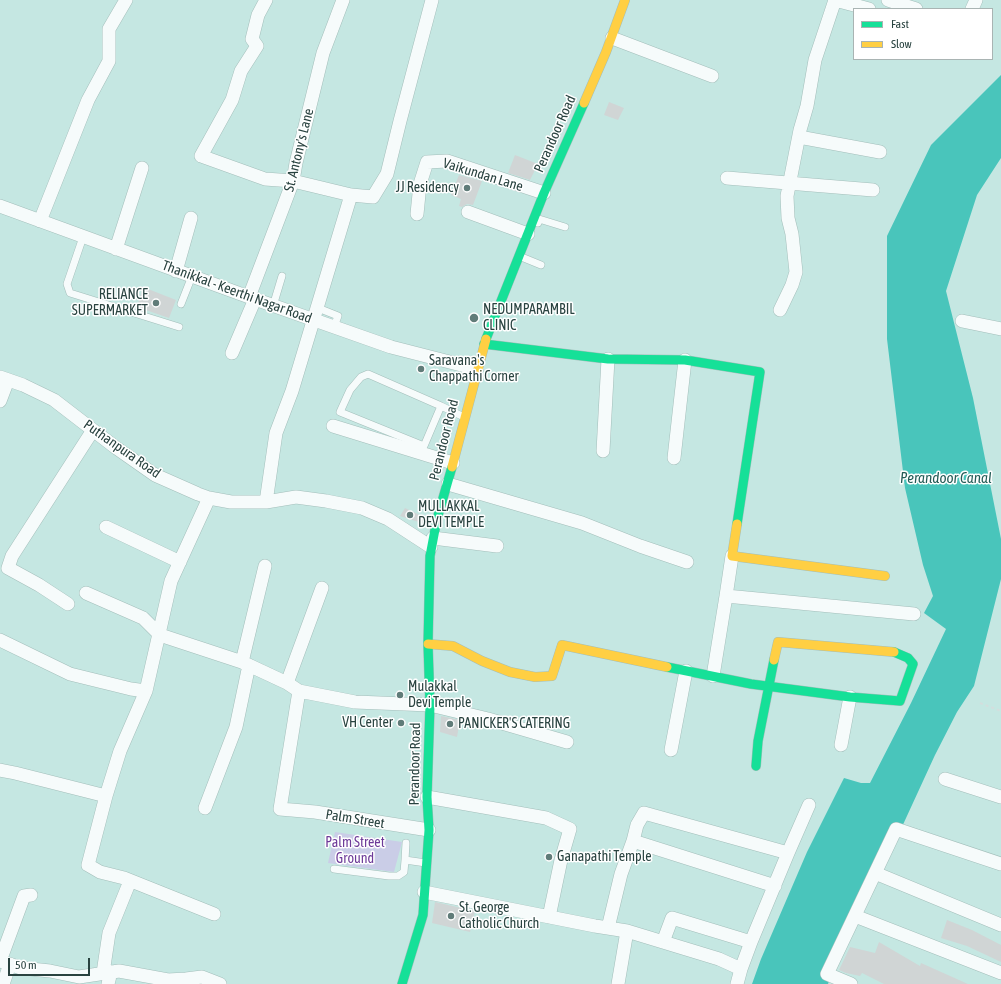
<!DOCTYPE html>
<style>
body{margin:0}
#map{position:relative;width:1001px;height:984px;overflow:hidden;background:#c5e7e2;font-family:"Asap Condensed",sans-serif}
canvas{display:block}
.legend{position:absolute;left:853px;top:8px;width:140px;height:52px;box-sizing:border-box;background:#fff;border:1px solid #a9b4b3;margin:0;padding:5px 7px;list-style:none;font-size:12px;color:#294340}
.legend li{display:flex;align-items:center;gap:8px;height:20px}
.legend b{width:20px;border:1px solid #a9b4b3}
.scale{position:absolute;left:8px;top:958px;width:82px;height:18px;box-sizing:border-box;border:2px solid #294340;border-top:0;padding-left:5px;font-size:12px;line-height:14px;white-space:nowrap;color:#294340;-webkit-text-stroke:3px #fff;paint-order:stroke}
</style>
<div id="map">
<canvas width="1001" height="984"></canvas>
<ul class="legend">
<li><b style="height:5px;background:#16e098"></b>Fast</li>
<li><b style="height:5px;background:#ffcf43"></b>Slow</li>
</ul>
<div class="scale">50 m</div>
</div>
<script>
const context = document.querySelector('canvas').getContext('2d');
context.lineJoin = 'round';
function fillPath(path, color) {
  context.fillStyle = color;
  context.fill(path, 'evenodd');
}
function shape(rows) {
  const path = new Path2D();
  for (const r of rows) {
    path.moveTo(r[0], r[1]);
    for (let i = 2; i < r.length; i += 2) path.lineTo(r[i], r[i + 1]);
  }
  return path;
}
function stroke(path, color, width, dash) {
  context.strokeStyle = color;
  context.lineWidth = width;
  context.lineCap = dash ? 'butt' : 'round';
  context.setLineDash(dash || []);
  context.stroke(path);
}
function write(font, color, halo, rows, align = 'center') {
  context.font = font + ' "Asap Condensed",sans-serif';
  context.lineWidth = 3;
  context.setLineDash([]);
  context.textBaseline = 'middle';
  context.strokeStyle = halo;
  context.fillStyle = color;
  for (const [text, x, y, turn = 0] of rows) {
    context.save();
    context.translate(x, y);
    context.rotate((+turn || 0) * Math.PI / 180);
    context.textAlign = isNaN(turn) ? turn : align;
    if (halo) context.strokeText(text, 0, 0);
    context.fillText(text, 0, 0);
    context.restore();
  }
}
const green = shape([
 [335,832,402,842,394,872,328,863]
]);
const water = shape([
 [1001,75,1001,158,977,195,946,291,973,398,1001,539,1001,579,974,686,957,712,935,755,895,842,839,954,828,984,752,984,761,959,807,852,844,778,861,783,870,783,911,703,946,629,924,613,933,596,923,565,905,488,887,339,887,236,931,145]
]);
const building = shape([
 [609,102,624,108,618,120,604,115],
 [515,155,538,164,530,180,508,173],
 [459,175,482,181,473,205,467,204,462,207,459,206,461,199,451,195],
 [143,287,176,300,169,318,137,307],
 [405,508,426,518,425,524,400,516],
 [441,716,460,720,457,737,440,732],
 [435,902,475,911,470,932,432,923],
 [947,920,972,930,1001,945,1001,962,967,946,941,938],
 [879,942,920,966,921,963,968,984,884,984,862,973,860,976,846,973,839,970,850,947,875,953]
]);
const path = shape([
 [980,703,1001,711]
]);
const lane = shape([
 [538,223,539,219,565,227],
 [83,237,67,284,70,293,179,327],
 [519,256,541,265],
 [181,304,192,276],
 [273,306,282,276],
 [323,310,338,316,334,327],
 [441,406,424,446,340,412,350,390,361,377,368,374,441,406,464,417],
 [405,860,406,843],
 [334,869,389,876,398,876,404,872,405,860,426,863]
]);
const street = shape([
 [266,0,258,15,252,39,257,46,241,71,232,100,201,156,265,179,293,181,351,195,373,197,387,174,400,121,432,0],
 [835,0,869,9],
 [888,0,916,9],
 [972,9,976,0],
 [612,38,712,76],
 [799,137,880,152],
 [727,178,873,190],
 [0,206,249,297,391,347,477,369],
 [468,212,528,234],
 [417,214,420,184,427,162,447,161,544,193],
 [40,221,88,100,109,61,109,29,126,0],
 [116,249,142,168],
 [176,271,191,218],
 [249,297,293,181,296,163,323,53,343,0],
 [780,310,792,285,796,272,792,234,788,218,787,196,800,130,807,106,815,60,835,0],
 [962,321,1001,329],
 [232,353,255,299],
 [0,377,23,385,54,400,115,447,155,475,198,494,209,498,231,502,266,502,296,497,326,501,362,508,388,519,431,547],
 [0,401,8,380],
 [333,426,453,463],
 [603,451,608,359],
 [674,458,685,360],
 [448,484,582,523,640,546,687,562],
 [209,498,171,581,146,691,120,751,106,796,88,865,100,872,124,878,214,914],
 [266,502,276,433,292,391,351,195],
 [106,527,180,562],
 [433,538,497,546],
 [732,556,726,596,914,614],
 [86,593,143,618,160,635,242,662,287,683,299,691,355,702,430,705,488,719,567,742],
 [68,604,39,585,8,568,12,556,93,430],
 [0,640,70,674,131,689,146,691],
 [242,662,265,566],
 [713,676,726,596],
 [287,683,322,588],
 [299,691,280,809,315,812,429,830],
 [841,745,850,697],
 [671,750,686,671],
 [0,770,15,773,106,796],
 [945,779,1001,797],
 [427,797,546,818,570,829,561,860,549,917],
 [205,808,236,727,249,665],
 [633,841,637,825,644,813,788,853],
 [875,873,1001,925],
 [424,892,595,926,627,931,719,959,741,969],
 [855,916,1001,973],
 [608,928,621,874,633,841,775,886],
 [663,942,672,918,751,942],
 [0,961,21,968,50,971,79,977,119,971,168,980,186,979,202,977,220,984],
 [0,961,24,896,31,895],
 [103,973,109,933,130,881],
 [3,984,10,964],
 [108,984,111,972],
 [618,984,627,931],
 [737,984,741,969,751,942,788,853,809,805],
 [851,984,827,974,896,829,1001,864]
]);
const fast = shape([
 [486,339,544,193,584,103],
 [484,344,608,359,685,360,760,372,737,524],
 [667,667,751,684,850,697,900,701,913,664,908,658,894,652],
 [756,766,758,741,774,660],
 [402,984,423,915,429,830,427,797,430,705,428,644,430,556,437,519,452,467]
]);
const slow = shape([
 [584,103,606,52,625,0],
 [452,467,486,339],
 [737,524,732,556,885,576],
 [428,644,453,646,482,661,510,672,535,677,552,676,562,645,667,667],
 [774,660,778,642,894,652]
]);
const markers = [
 [467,188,4,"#607c79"],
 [156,303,4,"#607c79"],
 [474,318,5,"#607c79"],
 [421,369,4,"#607c79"],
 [410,515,4,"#607c79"],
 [400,695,4,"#607c79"],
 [401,723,4,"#607c79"],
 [450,724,4,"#607c79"],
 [549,857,4,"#607c79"],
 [451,916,4,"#607c79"]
];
const streetNames = [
 ["Perandoor Road",555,134,-66],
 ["St. Antony's Lane",299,150,-76],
 ["Vaikundan Lane",483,175,17],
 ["Thanikkal - Keerthi Nagar Road",237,292,20],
 ["Perandoor Road",444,440,-76],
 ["Puthanpura Road",122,449,35],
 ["Perandoor Road",415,764,-89],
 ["Palm Street",355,819,9]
];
const poiNames = [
 ["JJ Residency",459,188,"right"],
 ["RELIANCE",148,295,"right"],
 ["SUPERMARKET",148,311,"right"],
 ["NEDUMPARAMBIL",483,310],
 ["CLINIC",483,326],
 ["Saravana's",429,361],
 ["Chappathi Corner",429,377],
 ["MULLAKKAL",418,507],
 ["DEVI TEMPLE",418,523],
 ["Mulakkal",408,687],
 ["Devi Temple",408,703],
 ["VH Center",393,723,"right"],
 ["PANICKER'S CATERING",458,724],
 ["Ganapathi Temple",557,857],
 ["St. George",459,908],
 ["Catholic Church",459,924]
];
const parkNames = [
 ["Palm Street",355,843],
 ["Ground",355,859]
];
const waterNames = [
 ["Perandoor Canal",946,478]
];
fillPath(green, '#cacde7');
fillPath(water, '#49c5bb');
fillPath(building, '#d0d5d5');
stroke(lane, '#a3beba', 8);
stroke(street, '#a3beba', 14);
stroke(fast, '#a3beba', 10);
stroke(slow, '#a3beba', 10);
stroke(path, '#d3dedd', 2, [3, 3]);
stroke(lane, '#f6fbfb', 7);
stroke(street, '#f6fbfb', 13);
stroke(fast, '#16e098', 9);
stroke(slow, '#ffcf43', 9);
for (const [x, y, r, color] of markers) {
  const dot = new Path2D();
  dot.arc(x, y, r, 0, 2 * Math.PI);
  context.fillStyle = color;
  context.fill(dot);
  stroke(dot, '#fff', 1.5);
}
write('14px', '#294340', '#fff', streetNames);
write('14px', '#294340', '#fff', poiNames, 'left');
write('14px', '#6d3a98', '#fff', parkNames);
write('italic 15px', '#235c56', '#fff', waterNames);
</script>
